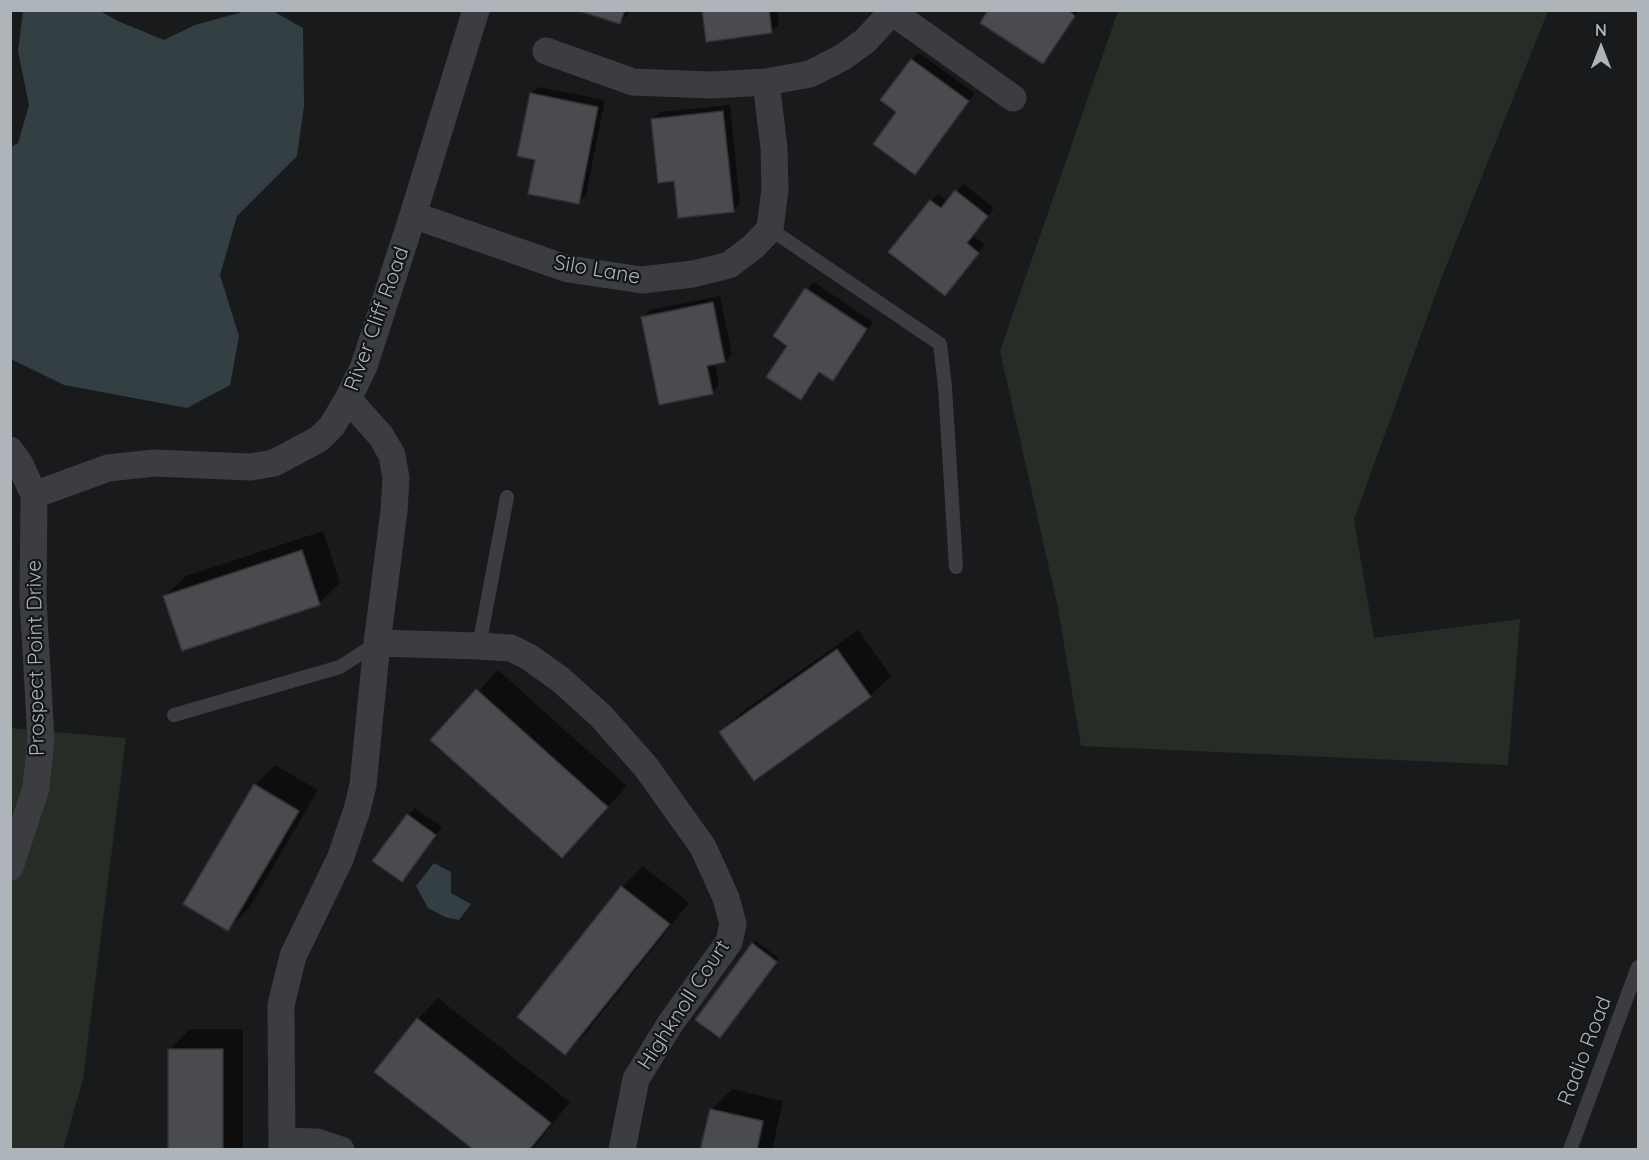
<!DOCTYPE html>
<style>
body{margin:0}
#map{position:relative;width:1649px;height:1160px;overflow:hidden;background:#191a1b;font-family:Quicksand,sans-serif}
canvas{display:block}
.frame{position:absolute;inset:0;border:12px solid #adb4ba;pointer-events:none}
.north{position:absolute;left:1571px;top:18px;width:60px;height:60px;-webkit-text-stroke:4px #141516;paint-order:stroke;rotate:0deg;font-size:16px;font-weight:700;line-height:24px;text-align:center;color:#adb4ba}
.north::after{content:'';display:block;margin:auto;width:21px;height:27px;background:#adb4ba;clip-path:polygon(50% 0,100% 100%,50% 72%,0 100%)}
</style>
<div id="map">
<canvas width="1649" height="1160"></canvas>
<div class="frame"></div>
<div class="north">N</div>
</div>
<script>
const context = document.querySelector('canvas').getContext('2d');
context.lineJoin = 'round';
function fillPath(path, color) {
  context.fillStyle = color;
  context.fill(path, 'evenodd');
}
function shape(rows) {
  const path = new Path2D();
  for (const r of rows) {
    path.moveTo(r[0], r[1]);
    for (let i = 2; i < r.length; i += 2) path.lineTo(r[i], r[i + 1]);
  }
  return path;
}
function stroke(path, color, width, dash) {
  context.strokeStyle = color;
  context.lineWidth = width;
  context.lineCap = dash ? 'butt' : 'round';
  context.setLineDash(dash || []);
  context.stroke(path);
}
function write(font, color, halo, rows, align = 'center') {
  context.font = font + ' Quicksand,sans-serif';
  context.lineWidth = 4.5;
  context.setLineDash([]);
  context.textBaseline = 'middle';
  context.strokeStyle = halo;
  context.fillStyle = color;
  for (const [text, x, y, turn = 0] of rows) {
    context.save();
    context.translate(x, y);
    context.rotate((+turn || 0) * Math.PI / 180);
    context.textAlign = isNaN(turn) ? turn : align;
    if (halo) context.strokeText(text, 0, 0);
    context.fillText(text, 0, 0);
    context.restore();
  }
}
const green = shape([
 [1118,11,1548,11,1443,274,1354,519,1374,638,1520,619,1508,765,1081,746,1058,608,1000,351],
 [10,728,126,738,83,1079,63,1149,11,1149]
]);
const water = shape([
 [23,11,100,11,120,22,164,40,195,25,246,11,273,11,303,28,304,106,297,156,237,216,220,275,239,336,230,385,187,408,64,385,11,359,11,147,18,143,29,105,18,51],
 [434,863,451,872,451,893,471,904,459,920,445,917,428,908,416,886]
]);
const shadow = shape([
 [581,10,629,10,627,15,620,23],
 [703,10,777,10,779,24,772,32],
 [990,10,1079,10,1050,55,1042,62],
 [919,53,975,93,922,166,915,173,898,112,912,60],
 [538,87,605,100,586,195,579,202,537,158,531,94],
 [730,105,740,203,733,210,676,179,653,120,660,112],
 [964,184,994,208,973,236,985,245,952,287,931,201,938,194,948,202],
 [814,282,873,322,840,372,832,379,821,371,808,391,801,398,789,345,775,336,807,289],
 [720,296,732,354,725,361,715,363,719,385,712,393,643,318,650,310],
 [323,531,340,583,319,603,165,596,186,576],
 [858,630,891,676,870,696,721,732,742,712],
 [498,670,627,786,562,856,433,740],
 [275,765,318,790,249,908,228,929,255,785],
 [415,808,442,827,409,873,402,880,408,815],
 [643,866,689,903,586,1033,565,1053,519,1017,622,887],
 [756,941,779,958,723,1033,753,944],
 [438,998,570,1102,532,1150,476,1150,418,1019],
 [190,1029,243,1029,243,1150,169,1150,170,1049],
 [732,1089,783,1101,772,1150,702,1150,711,1110]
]);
const building = shape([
 [576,10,625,10,620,24,576,10],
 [702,10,769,10,772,33,706,42,702,10],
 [988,10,1068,10,1075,16,1043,64,980,23,988,10],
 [911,59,969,101,915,175,873,144,896,112,880,100,911,59],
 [530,93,598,107,579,204,528,194,535,160,517,156,530,93],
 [723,111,734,212,678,218,674,181,658,183,651,119,723,111],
 [955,190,988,216,967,243,979,253,945,296,888,252,930,200,941,208,955,190],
 [805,288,867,329,833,381,819,372,801,400,766,377,787,346,773,336,805,288],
 [713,302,725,362,707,366,713,394,659,405,641,317,713,302],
 [302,550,320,605,182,651,163,596,302,550],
 [837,649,871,697,754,781,719,732,837,649],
 [476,689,608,807,562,858,430,740,476,689],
 [254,784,299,811,228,931,183,904,254,784],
 [407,814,436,835,402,882,372,861,407,814],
 [621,886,670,924,565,1055,517,1017,621,886],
 [752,943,777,962,720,1038,695,1020,752,943],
 [417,1018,551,1123,529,1150,474,1150,374,1072,417,1018],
 [168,1049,223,1049,223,1150,168,1150,168,1049],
 [710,1109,763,1121,757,1150,700,1150,710,1109]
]);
const service = shape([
 [770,229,940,344,945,387,956,567],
 [479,646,507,497],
 [174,715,340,667,377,643],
 [1570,1150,1638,967]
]);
const minor = shape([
 [546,51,633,82,711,85,766,82,810,74,843,57,865,41,892,12,1013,98],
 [413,215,568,269,642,280,693,274,729,265,753,247,770,229,775,189,774,148,766,82],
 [10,450,20,464,34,495,33,600,41,739,36,788,10,867],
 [34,495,108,468,154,463,251,467,274,463,319,439,332,426,348,399,364,366,413,215,476,10],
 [377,643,479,646,511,648,529,657,561,680,601,716,646,767,703,847,726,898,733,924,729,942,670,1024,636,1079,622,1150],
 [282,1141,317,1142,341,1150],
 [282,1150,281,1005,293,956,340,859,357,810,363,785,377,643,394,511,396,478,392,455,381,436,348,399]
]);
const streetNames = [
 ["Silo Lane",597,270,10],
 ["River Cliff Road",377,319,-70],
 ["Prospect Point Drive",36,658,-91],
 ["Highknoll Court",684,1005,-57],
 ["Radio Road",1585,1051,-69]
];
fillPath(green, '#262d26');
fillPath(water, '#343f43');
fillPath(shadow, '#0007');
fillPath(building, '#494b4e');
stroke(building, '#343437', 1.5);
stroke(service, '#3b3d40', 14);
stroke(minor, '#3b3d40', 27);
write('21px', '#adb4ba', '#141516', streetNames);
</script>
